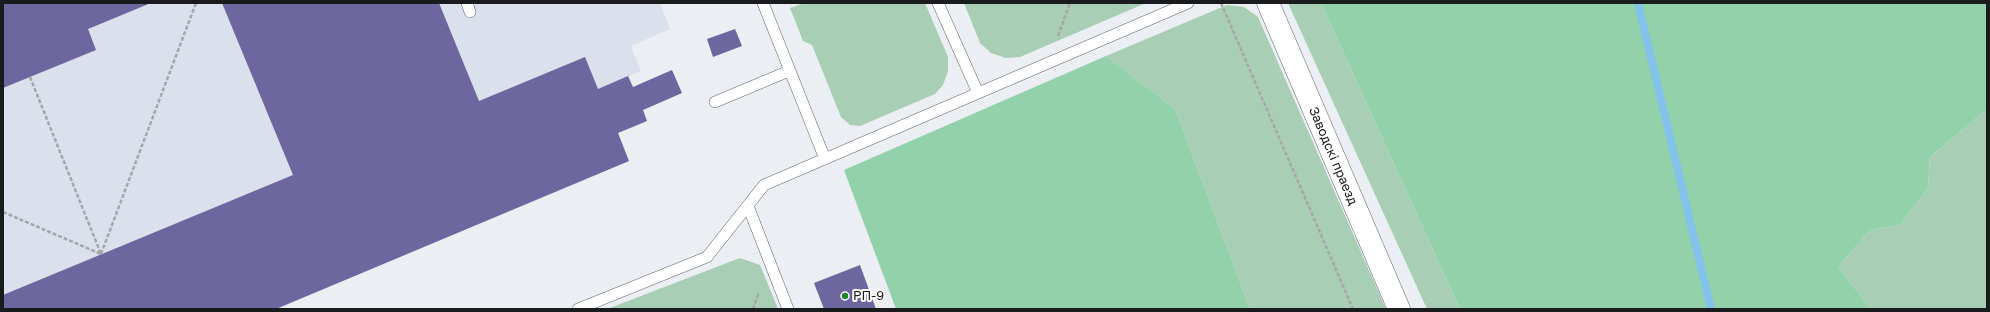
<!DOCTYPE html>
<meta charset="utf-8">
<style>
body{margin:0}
#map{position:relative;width:1990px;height:312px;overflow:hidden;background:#ebeef3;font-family:"Golos Text",sans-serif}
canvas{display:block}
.frame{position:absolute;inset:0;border:4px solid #1a1b1d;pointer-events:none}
</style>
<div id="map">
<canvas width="1990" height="312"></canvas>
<div class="frame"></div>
</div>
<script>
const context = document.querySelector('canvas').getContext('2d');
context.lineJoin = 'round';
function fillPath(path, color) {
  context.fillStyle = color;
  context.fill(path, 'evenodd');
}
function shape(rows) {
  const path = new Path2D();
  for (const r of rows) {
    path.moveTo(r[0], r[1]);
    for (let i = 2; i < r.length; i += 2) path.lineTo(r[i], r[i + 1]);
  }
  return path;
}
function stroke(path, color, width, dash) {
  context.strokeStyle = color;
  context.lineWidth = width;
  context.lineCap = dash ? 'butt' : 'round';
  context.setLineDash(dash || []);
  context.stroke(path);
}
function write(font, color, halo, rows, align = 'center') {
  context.font = font + ' "Golos Text",sans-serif';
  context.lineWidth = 4;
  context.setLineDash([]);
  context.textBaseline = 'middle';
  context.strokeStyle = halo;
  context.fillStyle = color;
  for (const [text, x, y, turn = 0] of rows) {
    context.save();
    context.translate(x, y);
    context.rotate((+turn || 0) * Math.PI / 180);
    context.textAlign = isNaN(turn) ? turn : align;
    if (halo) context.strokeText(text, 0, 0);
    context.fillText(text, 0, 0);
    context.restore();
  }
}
const built = shape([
 [3,3,660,3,670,29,631,46,641,71,628,77,647,121,618,133,629,161,276,309,3,309]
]);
const green = shape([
 [804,3,925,3,948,57,948,71,943,85,935,94,860,126,850,125,841,117,812,45,803,41,790,8],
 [964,3,1146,3,1020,57,1006,58,991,53,980,43],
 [1288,3,1321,3,1460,309,1427,309],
 [1227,5,1244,7,1258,17,1386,309,1250,309,1175,109,1106,56],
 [1987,109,1987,309,1871,309,1838,267,1870,230,1900,225,1928,188,1930,157],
 [740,258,760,265,778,309,607,309]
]);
const forest = shape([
 [1321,3,1987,3,1987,109,1930,157,1928,188,1900,225,1870,230,1838,267,1871,309,1460,309],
 [1106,56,1175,109,1250,309,896,309,844,170]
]);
const stream = shape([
 [1638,3,1711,309]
]);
const building = shape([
 [3,3,151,3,88,29,96,50,3,88],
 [222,3,439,3,479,101,585,57,598,89,628,76,633,87,672,70,682,93,643,110,647,121,618,133,629,161,276,309,3,309,3,295,293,175],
 [735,29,742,46,713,57,707,39],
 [860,265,876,309,824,309,814,283]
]);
const path = shape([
 [1221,3,1353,309],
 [1058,36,1070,3],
 [30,77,101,254],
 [3,212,101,254],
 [101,254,196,3],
 [753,309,759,292]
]);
const lane = shape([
 [467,3,470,12],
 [763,3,825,159],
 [938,3,978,93],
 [715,102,789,71],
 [748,206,788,309],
 [578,309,707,257,764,185,1188,3]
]);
const secondary = shape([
 [1268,3,1399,309]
]);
const markers = [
 [845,296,4,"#297f2d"]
];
const streetNames = [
 ["Заводскі праезд",1333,156,67]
];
const poiNames = [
 ["РП-9",853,296]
];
fillPath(built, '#dbe0ed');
fillPath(green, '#a9ceb6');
fillPath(forest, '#92d1a9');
stroke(stream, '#85c2eb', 8);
fillPath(building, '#6e669e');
stroke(lane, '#626569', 12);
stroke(secondary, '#626569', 23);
stroke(path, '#a4a6aa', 2.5, [4, 2]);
stroke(lane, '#fff', 11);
stroke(secondary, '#fff', 22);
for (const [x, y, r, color] of markers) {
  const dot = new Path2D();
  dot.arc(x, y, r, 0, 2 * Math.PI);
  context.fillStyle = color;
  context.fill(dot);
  stroke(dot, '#fff', 1.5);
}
write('13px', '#1a1b1d', '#fff', streetNames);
write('13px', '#1a1b1d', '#fff', poiNames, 'left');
</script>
